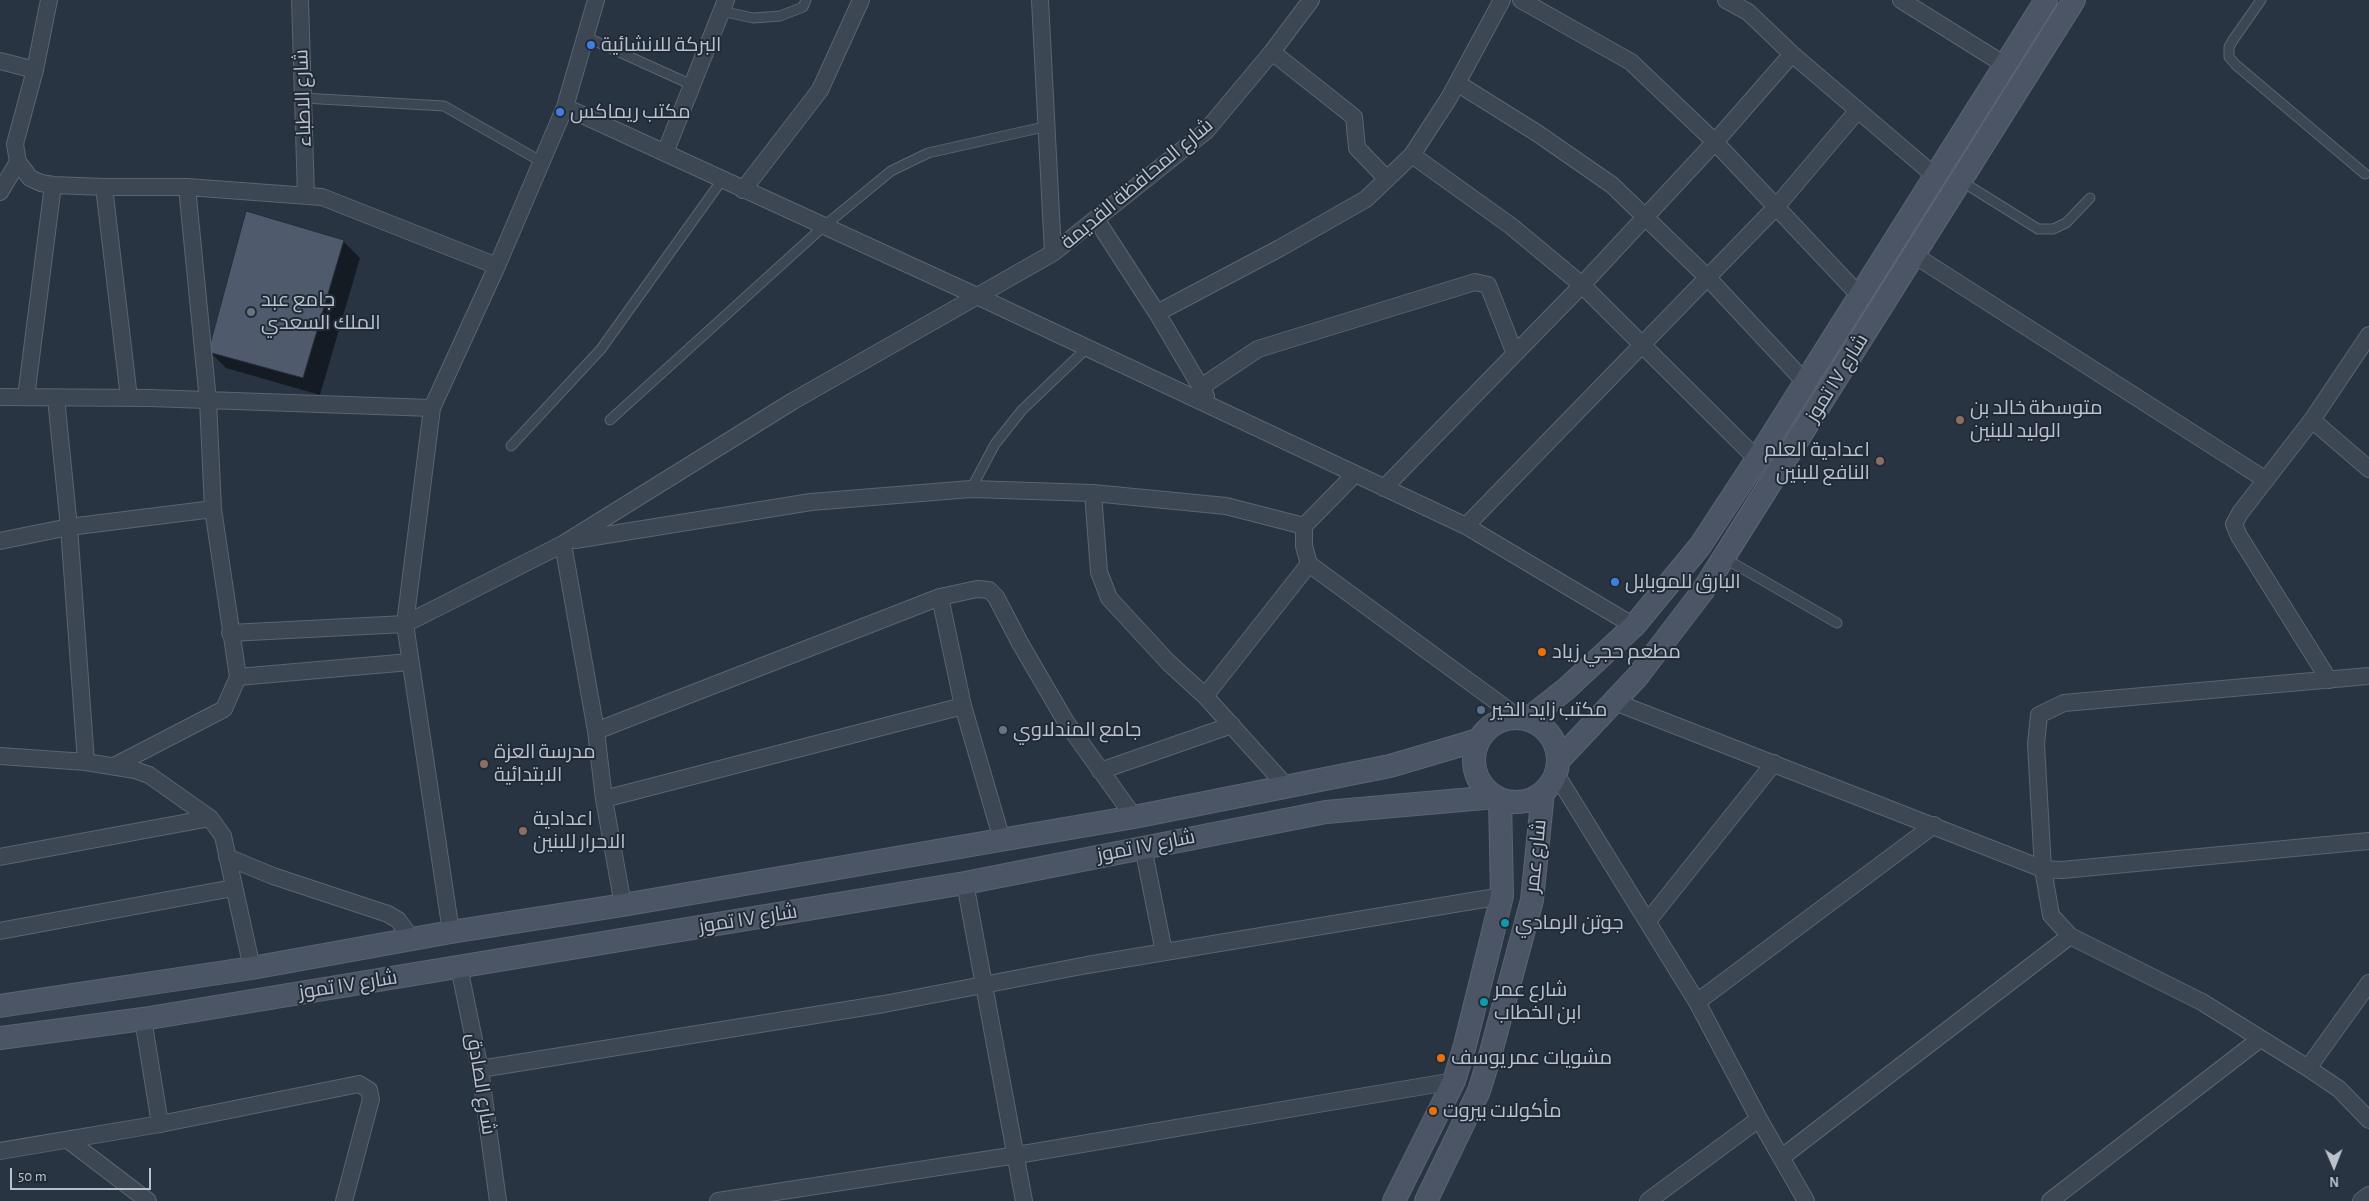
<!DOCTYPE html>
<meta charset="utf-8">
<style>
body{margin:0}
#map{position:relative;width:2369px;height:1201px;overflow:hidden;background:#293443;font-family:"Alegreya Sans",sans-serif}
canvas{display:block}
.north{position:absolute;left:2309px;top:1141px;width:50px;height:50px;-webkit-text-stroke:4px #212b38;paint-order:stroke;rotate:179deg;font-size:14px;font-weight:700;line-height:20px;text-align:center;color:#bac1cc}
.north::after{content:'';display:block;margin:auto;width:18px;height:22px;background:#bac1cc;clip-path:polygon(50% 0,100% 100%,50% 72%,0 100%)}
.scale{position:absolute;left:10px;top:1168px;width:141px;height:22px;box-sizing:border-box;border:2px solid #bac1cc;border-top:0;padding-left:6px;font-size:15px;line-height:18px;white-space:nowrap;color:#bac1cc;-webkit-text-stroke:4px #212b38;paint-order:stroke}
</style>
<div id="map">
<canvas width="2369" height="1201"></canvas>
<div class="north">N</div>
<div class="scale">50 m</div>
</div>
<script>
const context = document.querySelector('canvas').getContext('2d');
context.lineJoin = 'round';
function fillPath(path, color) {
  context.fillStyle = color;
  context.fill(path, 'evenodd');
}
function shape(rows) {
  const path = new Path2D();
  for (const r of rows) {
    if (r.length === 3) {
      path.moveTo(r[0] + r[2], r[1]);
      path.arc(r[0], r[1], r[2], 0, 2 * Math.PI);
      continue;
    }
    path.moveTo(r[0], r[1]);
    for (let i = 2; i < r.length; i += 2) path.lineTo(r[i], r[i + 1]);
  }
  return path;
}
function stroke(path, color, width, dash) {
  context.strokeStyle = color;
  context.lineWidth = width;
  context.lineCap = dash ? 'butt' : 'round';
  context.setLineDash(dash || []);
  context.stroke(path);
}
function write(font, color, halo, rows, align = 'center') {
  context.font = font + ' "Alegreya Sans",Cairo,sans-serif';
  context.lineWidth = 4;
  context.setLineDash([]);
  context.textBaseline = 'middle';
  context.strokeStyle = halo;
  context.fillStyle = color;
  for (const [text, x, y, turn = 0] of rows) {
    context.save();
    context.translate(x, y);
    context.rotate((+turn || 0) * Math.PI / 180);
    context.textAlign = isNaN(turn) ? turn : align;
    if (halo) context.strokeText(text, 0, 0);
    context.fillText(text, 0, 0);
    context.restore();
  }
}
const shadow = shape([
 [343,241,360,258,320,395,226,368,209,351]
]);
const building = shape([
 [246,211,344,240,303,378,208,352,246,211]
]);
const lane = shape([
 [2261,0,2233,40,2229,47,2229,57,2236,65,2365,174],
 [721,11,753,18,780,16,803,7,806,0],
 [586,37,692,85],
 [303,98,444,106,542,162],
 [1961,181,2038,229,2053,229,2066,223,2090,198],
 [610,420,823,227,891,171,928,153,1048,126],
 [511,446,601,349,722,180],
 [971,489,995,444,1022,410,1087,348],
 [1724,558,1837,623]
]);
const street = shape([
 [49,0,35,70,15,144,18,162,30,178,41,183,53,185,104,187,187,187,322,197,497,266],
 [300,0,306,196],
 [1040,0,1053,253],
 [1521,0,1631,62,1715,142,1860,296],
 [1726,0,1748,12,1792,54,1935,176],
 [1901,0,2005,65],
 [1272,52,1354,117,1357,148,1387,179],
 [0,61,35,70],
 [1457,83,1537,133,1612,185,1708,278,1805,382],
 [565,107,979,297,1466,526,1634,626],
 [665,153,726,0],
 [1412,155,1511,226,1582,285,1757,459],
 [104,187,129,398],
 [743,190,820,90,861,0],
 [0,192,18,162],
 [1096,219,1157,313,1206,396],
 [1914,255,2266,480],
 [1157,313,1280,248,1366,199,1412,155,1449,98,1502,0],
 [1201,387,1258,349,1475,282,1488,285,1515,354],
 [0,397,150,398,432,408],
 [26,397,53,185],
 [56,398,69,527,86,762],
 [2312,420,2369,469],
 [1384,488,1582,285,1715,142,1792,54],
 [1093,493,1099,572,1109,598,1168,662,1205,696,1287,787],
 [1304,526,1355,474],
 [1466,526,1776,207,1858,110],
 [575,540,811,502,971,489,1093,493,1226,506,1304,526,1304,546,1309,564,1519,718],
 [0,541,69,527,213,509],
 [563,544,596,731,604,799,623,905],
 [940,597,963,706,1002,840],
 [230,633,405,624,563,544,793,401,1053,253,1206,131,1272,52,1311,0],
 [2369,676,2064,703,2039,715,2036,744,2043,869,2051,915,2070,936,2202,1002,2308,1068,2339,1089,2369,1120],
 [238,677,410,662],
 [2329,680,2239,536,2234,524,2240,513,2312,420,2369,335],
 [1205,696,1309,564],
 [1615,702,2043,869,2062,870,2369,841],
 [596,731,940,597,977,589,989,590,996,597,1020,643,1066,722,1134,817],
 [0,756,86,762,135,770,149,775,210,818,223,836,252,968],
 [114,766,224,709,238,677,213,509,208,401,187,187],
 [1100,771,1232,725],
 [1556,774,1697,1002,1759,1119,1806,1201],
 [604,799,963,706],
 [1143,847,1164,952],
 [0,857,210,818],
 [227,857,273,876,388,914,398,920,412,939],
 [965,883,1024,1201],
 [1648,921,1774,763],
 [0,931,233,888],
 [451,932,405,624,432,408,497,266,565,107,596,0],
 [459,967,480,1069,498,1201],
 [1697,1002,1934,825],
 [143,1019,160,1124],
 [2308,1068,2369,983],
 [480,1069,884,1004,1087,965,1502,896],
 [68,1140,148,1201],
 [0,1151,160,1124,359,1084,369,1090,371,1099,344,1201],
 [1782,1157,2070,936],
 [718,1201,1017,1155,1454,1081],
 [1648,1201,1759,1119],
 [2050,1201,2260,1039],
 [2361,1201,2369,1195]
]);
const secondary = shape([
 [1516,760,42],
 [1528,719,1566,689,1634,626,1700,546,1757,459,2046,0],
 [1558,761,1637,677,1702,592,2074,0],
 [0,1006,252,968,451,932,623,905,1134,817,1390,766,1478,740],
 [0,1038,143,1019,965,883,1326,812,1495,797],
 [1394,1201,1454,1081,1465,1045,1502,896,1500,799],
 [1426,1201,1479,1091,1491,1052,1532,900,1543,792]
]);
const markers = [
 [591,45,5,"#3f7fe0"],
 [560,112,5,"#3f7fe0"],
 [251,312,5,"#6b7280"],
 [1960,420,5,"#8d6e63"],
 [1880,461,5,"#8d6e63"],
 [1615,582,5,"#3f7fe0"],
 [1542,652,5,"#e8710a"],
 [1481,710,5,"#5c6f8a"],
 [1003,730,5,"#6b7280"],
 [484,764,5,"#8d6e63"],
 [523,831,5,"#8d6e63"],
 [1505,923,5,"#0f9aa8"],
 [1484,1002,5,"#0f9aa8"],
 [1441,1058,5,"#e8710a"],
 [1433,1111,5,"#e8710a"]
];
const poiNames = [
 ["البركة للانشائية",601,45],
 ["مكتب ريماكس",570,112],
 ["جامع عبد",261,300],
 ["الملك السعدي",261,323],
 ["متوسطة خالد بن",1970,408],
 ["الوليد للبنين",1970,431],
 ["اعدادية العلم",1870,450,"right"],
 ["النافع للبنين",1870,473,"right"],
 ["البارق للموبايل",1625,582],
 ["مطعم حجي زياد",1552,652],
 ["مكتب زايد الخير",1491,710],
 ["جامع المندلاوي",1013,730],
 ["مدرسة العزة",494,752],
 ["الابتدائية",494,775],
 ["اعدادية",533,819],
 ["الاحرار للبنين",533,842],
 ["جوتن الرمادي",1515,923],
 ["شارع عمر",1494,990],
 ["ابن الخطاب",1494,1013],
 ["مشويات عمر يوسف",1451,1058],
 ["مأكولات بيروت",1443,1111]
];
const streetNames = [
 ["شارع الاطباء",303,98,-92],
 ["شارع المحافظة القديمة",1137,184,-40],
 ["شارع ١٧ تموز",1837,378,-58],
 ["شارع ١٧ تموز",1146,846,-11],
 ["شارع عمر",1536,856,-84],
 ["شارع ١٧ تموز",748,919,-9],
 ["شارع ١٧ تموز",348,985,-9],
 ["شارع الصادق",481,1084,81]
];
fillPath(shadow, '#0007');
fillPath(building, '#4f5b6c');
stroke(building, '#242d3a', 1);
stroke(lane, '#5b6470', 11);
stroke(street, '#5b6470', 18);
stroke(secondary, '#5b6470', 24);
stroke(lane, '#3d4653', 9);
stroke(street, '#3d4653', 16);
stroke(secondary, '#4b5566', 22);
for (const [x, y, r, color] of markers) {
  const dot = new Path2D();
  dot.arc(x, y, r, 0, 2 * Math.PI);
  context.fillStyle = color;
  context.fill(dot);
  stroke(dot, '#212b38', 2);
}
write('20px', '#bac1cc', '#212b38', poiNames, 'left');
write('20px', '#bac1cc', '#212b38', streetNames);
</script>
